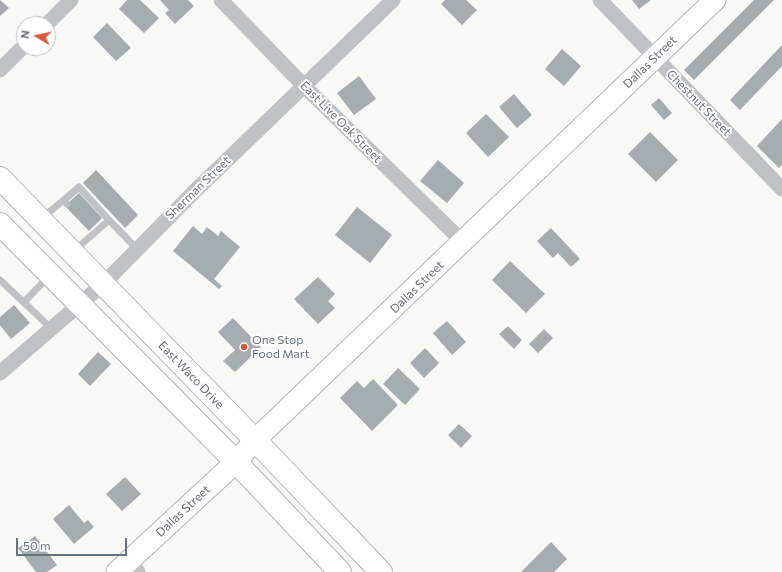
<!DOCTYPE html>
<style>
body{margin:0}
#map{position:relative;width:782px;height:572px;overflow:hidden;background:#f8f8f5;font-family:Commissioner,sans-serif}
canvas{display:block}
.north{position:absolute;left:16px;top:16px;width:40px;height:40px;box-sizing:border-box;background:#fff;border:1px solid #c1c7cb;border-radius:50%;rotate:279deg;font-size:11px;font-weight:700;line-height:16px;text-align:center;color:#65747e}
.north::after{content:'';display:block;margin:auto;width:14px;height:18px;background:#d75937;clip-path:polygon(50% 0,100% 100%,50% 72%,0 100%)}
.scale{position:absolute;left:16px;top:538px;width:111px;height:18px;box-sizing:border-box;border:2px solid #65747e;border-top:0;padding-left:5px;font-size:12px;line-height:14px;white-space:nowrap;color:#65747e;-webkit-text-stroke:3px #fff;paint-order:stroke}
</style>
<div id="map">
<canvas width="782" height="572"></canvas>
<div class="north">N</div>
<div class="scale">50 m</div>
</div>
<script>
const context = document.querySelector('canvas').getContext('2d');
context.lineJoin = 'round';
function fillPath(path, color) {
  context.fillStyle = color;
  context.fill(path, 'evenodd');
}
function shape(rows) {
  const path = new Path2D();
  for (const r of rows) {
    path.moveTo(r[0], r[1]);
    for (let i = 2; i < r.length; i += 2) path.lineTo(r[i], r[i + 1]);
  }
  return path;
}
function stroke(path, color, width, dash) {
  context.strokeStyle = color;
  context.lineWidth = width;
  context.lineCap = dash ? 'butt' : 'round';
  context.setLineDash(dash || []);
  context.stroke(path);
}
function write(font, color, halo, rows, align = 'center') {
  context.font = font + ' Commissioner,sans-serif';
  context.lineWidth = 4;
  context.setLineDash([]);
  context.textBaseline = 'middle';
  context.strokeStyle = halo;
  context.fillStyle = color;
  for (const [text, x, y, turn = 0] of rows) {
    context.save();
    context.translate(x, y);
    context.rotate((+turn || 0) * Math.PI / 180);
    context.textAlign = isNaN(turn) ? turn : align;
    if (halo) context.strokeText(text, 0, 0);
    context.fillText(text, 0, 0);
    context.restore();
  }
}
const building = shape([
 [0,0,9,8,0,16],
 [127,0,140,0,159,18,144,33,119,9],
 [160,0,188,0,194,6,175,24,165,13,169,10],
 [445,0,466,0,477,10,462,25,441,4],
 [632,0,651,0,639,9],
 [754,0,774,0,694,80,684,70],
 [107,23,131,48,116,61,93,37],
 [782,45,782,66,740,110,730,100],
 [562,49,581,66,564,86,545,69],
 [359,76,376,99,354,115,337,93],
 [514,94,532,115,517,128,499,107],
 [659,98,672,113,664,120,651,105],
 [486,114,509,137,488,157,466,133],
 [782,119,782,165,779,168,757,146],
 [650,132,678,160,656,182,628,154],
 [438,160,464,183,447,203,420,181],
 [96,170,138,215,125,228,83,183],
 [79,193,102,218,89,231,65,206],
 [357,207,392,235,370,263,335,235],
 [193,226,202,234,207,227,218,236,221,231,240,247,214,279,222,286,219,289,173,251],
 [551,228,580,259,571,267,558,253,553,258,537,241],
 [510,261,545,294,526,313,492,280],
 [318,277,335,294,328,301,335,308,318,324,294,299],
 [14,305,30,323,11,339,0,325,0,317],
 [233,318,261,347,235,372,223,361,235,350,218,332],
 [447,321,466,342,452,355,433,333],
 [508,326,522,340,514,349,499,334],
 [544,329,553,338,538,353,529,344],
 [425,348,439,363,424,378,410,363],
 [98,352,111,364,90,386,78,374],
 [398,368,420,389,405,405,383,384],
 [373,379,398,405,372,431,340,398,357,381,364,388],
 [459,424,472,436,461,448,448,435],
 [125,477,141,494,122,511,106,494],
 [69,505,84,523,88,520,94,527,74,544,53,519],
 [35,536,57,565,47,572,36,572,18,548],
 [551,542,567,559,554,572,521,572]
]);
const lane = shape([
 [64,200,79,187,109,220],
 [42,218,64,200,67,204],
 [74,251,109,220,137,249],
 [0,280,51,328],
 [24,302,49,276]
]);
const street = shape([
 [221,0,304,86,463,242],
 [600,0,782,189],
 [47,24,71,0],
 [0,70,24,46],
 [0,373,103,284,197,189,393,0],
 [128,561,138,572]
]);
const secondary = shape([
 [117,572,236,462,255,440,715,0]
]);
const primary = shape([
 [0,178,255,440,381,572],
 [0,224,236,462,340,572]
]);
const markers = [
 [244,347,4,"#d75937"]
];
const streetNames = [
 ["Dallas Street",650,62,-44],
 ["Chestnut Street",699,103,46],
 ["East Live Oak Street",341,122,45],
 ["Sherman Street",198,188,-44],
 ["Dallas Street",417,287,-44],
 ["East Waco Drive",191,375,46],
 ["Dallas Street",183,511,-43]
];
const poiNames = [
 ["One Stop",252,340],
 ["Food Mart",252,354]
];
fillPath(building, '#a4adb2');
stroke(secondary, '#b2b8bc', 23);
stroke(primary, '#b1b6ba', 24);
stroke(lane, '#bdc2c5', 7);
stroke(street, '#bdc2c5', 15);
stroke(secondary, '#fff', 21);
stroke(primary, '#fff', 22);
for (const [x, y, r, color] of markers) {
  const dot = new Path2D();
  dot.arc(x, y, r, 0, 2 * Math.PI);
  context.fillStyle = color;
  context.fill(dot);
  stroke(dot, '#fff', 1.5);
}
write('12px', '#65747e', '#fff', streetNames);
write('12px', '#65747e', '#fff', poiNames, 'left');
</script>
